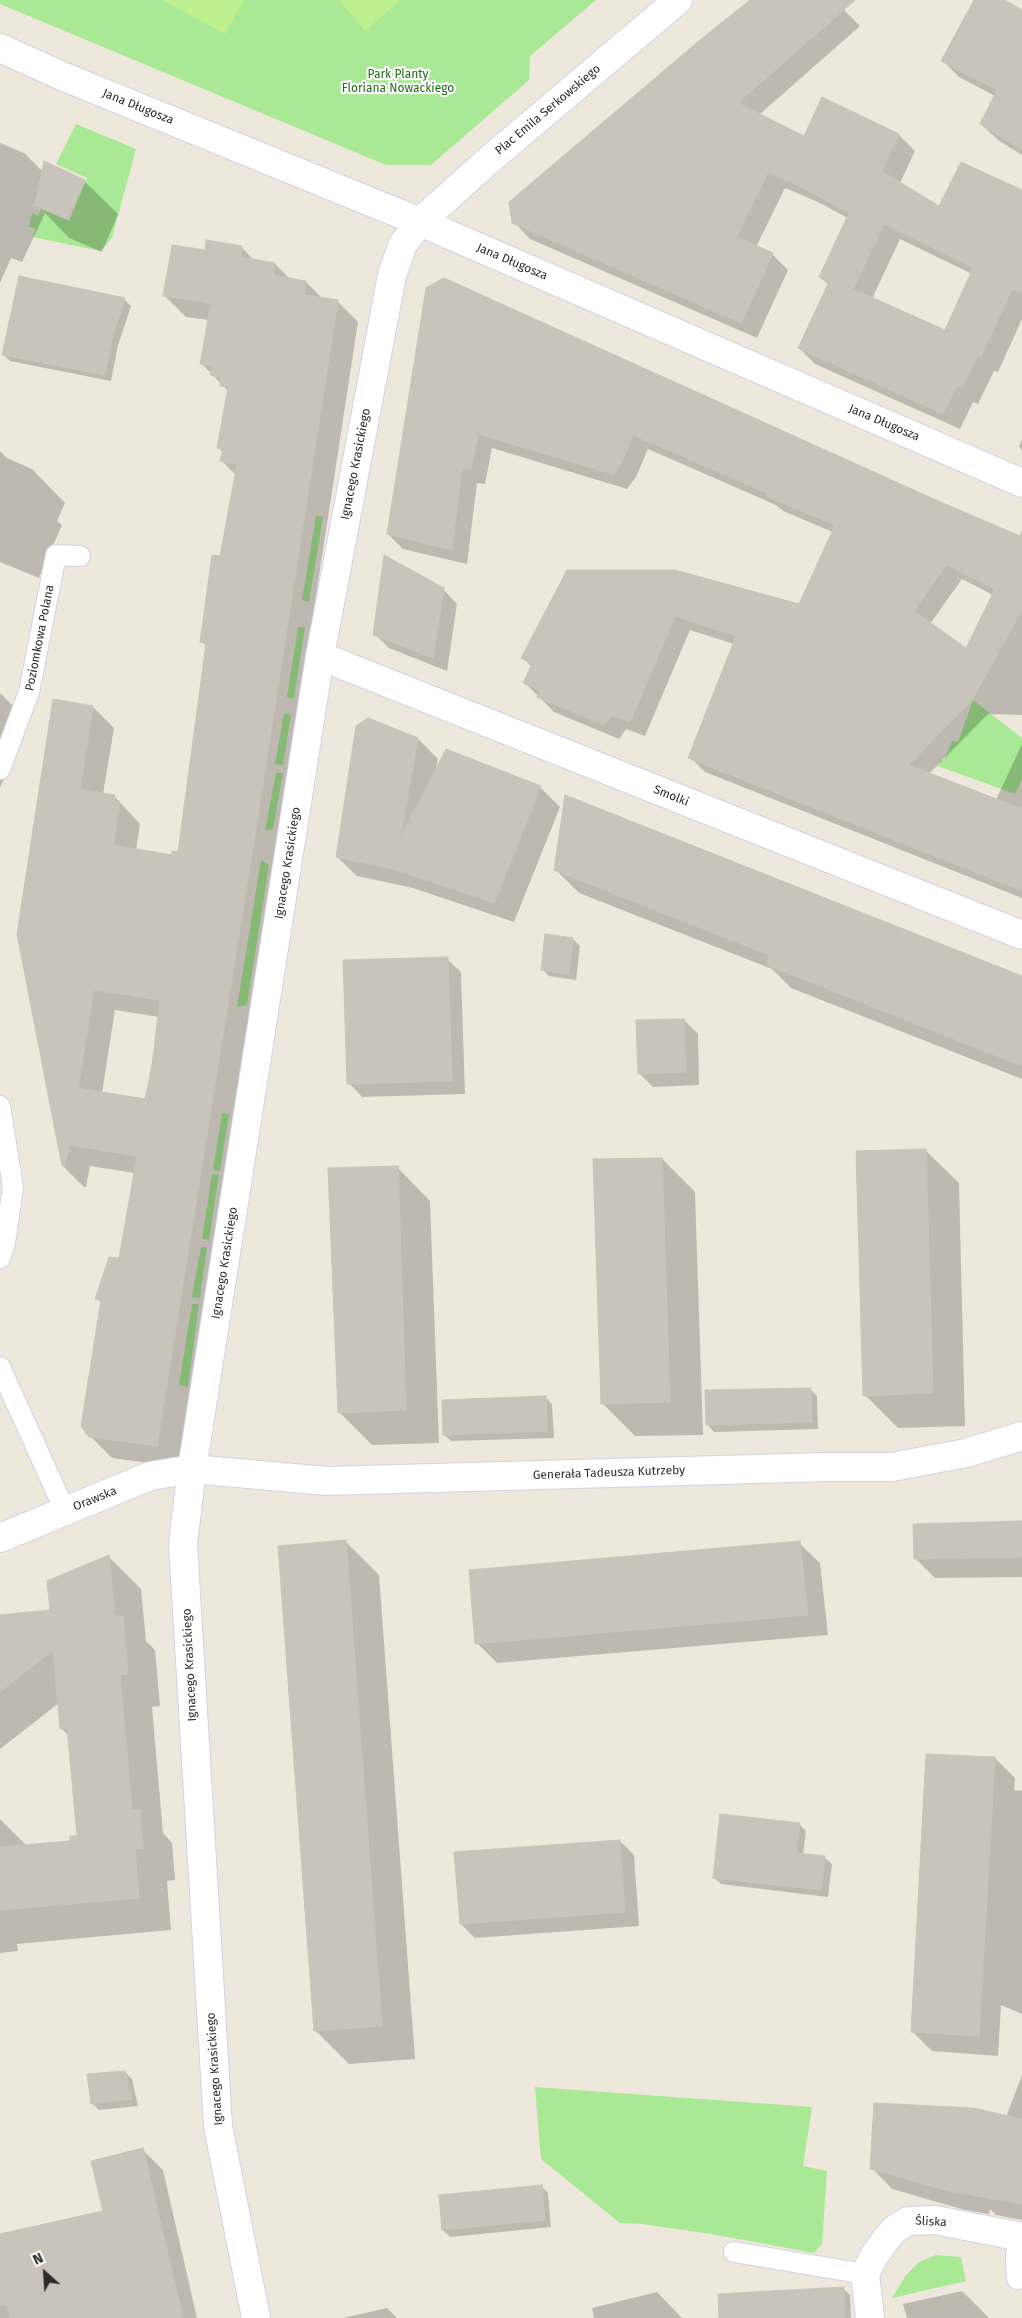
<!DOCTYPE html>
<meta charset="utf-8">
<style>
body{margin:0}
#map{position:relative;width:1022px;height:2318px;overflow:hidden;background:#eee8dc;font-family:"Fira Sans",sans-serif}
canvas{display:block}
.north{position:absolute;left:20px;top:2248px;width:50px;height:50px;-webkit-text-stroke:4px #fff;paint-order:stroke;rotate:334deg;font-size:14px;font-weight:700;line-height:20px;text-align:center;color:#2b2b2b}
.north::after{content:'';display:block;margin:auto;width:18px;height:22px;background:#2b2b2b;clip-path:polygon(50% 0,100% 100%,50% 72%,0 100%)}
</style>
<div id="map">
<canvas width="1022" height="2318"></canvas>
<div class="north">N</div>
</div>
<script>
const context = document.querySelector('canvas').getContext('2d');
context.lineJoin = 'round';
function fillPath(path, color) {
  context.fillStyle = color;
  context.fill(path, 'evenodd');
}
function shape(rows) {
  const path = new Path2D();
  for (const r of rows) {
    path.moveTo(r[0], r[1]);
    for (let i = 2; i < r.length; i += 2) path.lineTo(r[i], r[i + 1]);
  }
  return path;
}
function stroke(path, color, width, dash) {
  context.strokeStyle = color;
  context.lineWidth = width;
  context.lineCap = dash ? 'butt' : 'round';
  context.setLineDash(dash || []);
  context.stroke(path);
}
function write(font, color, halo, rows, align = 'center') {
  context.font = font + ' "Fira Sans",sans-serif';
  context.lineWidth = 4.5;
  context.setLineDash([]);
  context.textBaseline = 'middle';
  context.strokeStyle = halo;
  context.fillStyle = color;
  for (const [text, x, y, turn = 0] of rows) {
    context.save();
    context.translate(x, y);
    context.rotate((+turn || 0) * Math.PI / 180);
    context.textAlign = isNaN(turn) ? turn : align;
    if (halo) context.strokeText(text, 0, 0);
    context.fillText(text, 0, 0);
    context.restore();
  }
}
const green = shape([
 [0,0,596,0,530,56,529,80,431,165,386,165,0,4],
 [76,124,136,149,112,238,100,251,33,237,35,228,29,227,32,213,38,216,41,209,69,221,87,178,56,164],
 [316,515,323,517,309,602,302,600],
 [298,627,305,627,294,699,287,697],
 [973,700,1022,738,1022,779,1015,794,938,766,941,760,944,760,952,741,958,742],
 [284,713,291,715,283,765,275,764],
 [276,773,283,773,273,829,267,830,265,830],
 [261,860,269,865,247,1005,237,1007],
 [222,1113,229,1114,220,1171,213,1170],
 [212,1174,219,1175,209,1240,202,1239],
 [201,1247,207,1247,200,1298,192,1297],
 [192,1304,199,1304,188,1387,179,1385],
 [535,2087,812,2107,803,2166,827,2171,822,2244,814,2253,711,2234,642,2224,620,2223,541,2159],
 [936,2255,961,2257,966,2281,892,2298,906,2275,919,2262]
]);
const pitch = shape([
 [162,0,244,0,225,34],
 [339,0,401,0,365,31]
]);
const shadow = shape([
 [752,0,826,0,844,10,860,26,759,115,805,137,823,99,899,135,915,151,900,183,940,207,1022,192,1022,319,998,372,994,371,978,404,973,402,960,429,815,364,799,348,829,285,820,277,848,218,818,202,785,188,756,247,772,254,788,270,757,338,530,239,514,222],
 [900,239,972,274,946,332,872,299],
 [976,0,1002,0,1022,11,1022,155,998,140,981,124,995,96,959,77,943,61],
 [0,143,24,153,43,172,84,181,118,214,102,252,69,238,45,213,22,262,11,258,0,283],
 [241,247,255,261,275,264,290,279,306,282,323,299,337,301,358,322,274,869,178,1467,112,1458,90,1436,102,1304,97,1298,120,1259,135,1173,90,1166,86,1187,84,1187,63,1166,18,934,93,707,114,728,103,794,114,796,140,824,136,850,173,856,179,853,207,647,201,641,221,558,236,475,222,461,223,453,218,447,229,392,202,364,209,320,186,317,165,296,206,252],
 [115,1010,159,1017,154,1065,146,1100,102,1093],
 [427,289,1022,538,1022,715,988,714,929,774,996,800,1022,744,1022,898,705,772,690,757,734,644,690,630,645,736,626,729,619,739,554,712,525,683,532,667,523,658,568,571,800,605,833,532,783,511,776,505,648,449,636,477,627,489,492,448,485,484,477,483,467,564,403,549,388,534],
 [962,579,993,595,967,650,930,624],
 [124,299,131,306,118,345,111,381,10,361,3,354],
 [1022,439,1022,450,1019,447],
 [0,451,7,458,32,469,65,503,57,521,62,525,39,578,0,562],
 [443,589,457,604,447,671,389,648,375,634],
 [0,693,29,722,0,788],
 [418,739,438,759,435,772,540,787,560,807,514,922,413,888,357,876,337,857],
 [556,870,1022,978,1022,1079,791,988,772,969,579,893],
 [573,939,580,946,576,980,549,976,542,969],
 [447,959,461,972,465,1094,362,1097,349,1083],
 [684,1020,698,1034,699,1085,653,1087,639,1073],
 [925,1150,959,1183,965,1426,898,1428,865,1395],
 [662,1159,695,1192,703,1435,635,1436,602,1403],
 [397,1167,430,1201,439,1443,372,1445,339,1412],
 [810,1389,817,1396,818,1429,714,1432,708,1425],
 [545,1397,552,1404,554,1438,451,1441,444,1435],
 [1022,1523,1022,1577,935,1578,915,1558],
 [346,1542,379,1575,415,2059,349,2064,315,2030],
 [799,1543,820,1563,828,1635,497,1663,477,1643],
 [109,1557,141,1589,146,1641,155,1650,160,1706,152,1707,163,1833,172,1843,175,1880,167,1881,171,1930,17,1944,18,1951,0,1953,0,1819,27,1846,72,1842,79,1837,69,1736,61,1728,59,1703,0,1749,0,1616,51,1611],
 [995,1758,1015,1778,1014,1790,1022,1791,1022,2014,1001,2005,998,2056,932,2051,912,2031],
 [799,1824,806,1831,803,1855,825,1858,832,1864,828,1897,721,1884,714,1877],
 [620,1841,634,1855,639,1926,475,1938,461,1924],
 [125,2072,132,2079,138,2106,99,2110,92,2103],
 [1022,2075,1022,2220,996,2215,990,2209,989,2214,965,2210,892,2189,872,2168,994,2149],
 [143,2150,163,2170,197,2318,0,2318,0,2235,105,2212],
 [541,2186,548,2193,551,2227,450,2237,443,2230,440,2196],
 [843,2288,850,2295,851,2318,725,2318],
 [962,2291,989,2318,907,2318,903,2304],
 [657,2292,682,2318,594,2318,592,2308],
 [387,2308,397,2318,343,2318]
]);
const building = shape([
 [750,0,855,0,738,103,804,136,822,97,899,134,882,171,939,206,961,162,1022,190,1022,294,1012,289,981,357,978,355,962,388,957,386,943,414,798,348,829,282,819,277,849,213,800,186,768,172,737,237,773,253,741,323,512,223,509,202,700,40,750,0],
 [884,224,973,268,945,330,853,289,884,224],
 [974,0,1005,0,1022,10,1022,150,980,124,997,90,941,61,974,0],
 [44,161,85,180,68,219,35,205,44,161],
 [206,240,242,246,241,257,275,263,273,275,306,281,304,295,338,300,253,847,157,1446,89,1437,81,1426,101,1300,95,1299,109,1257,119,1258,137,1156,69,1145,65,1166,62,1166,17,934,53,699,93,706,80,789,115,795,114,801,120,802,113,845,172,855,172,851,178,852,206,644,200,642,212,555,220,556,237,464,220,461,223,449,217,448,228,387,220,386,221,377,210,375,212,367,200,364,211,303,163,296,172,245,205,250,206,240],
 [94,990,160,1000,152,1065,145,1099,78,1088,94,990],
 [19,276,125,298,112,338,105,375,2,355,19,276],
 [444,278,936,500,1020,536,1022,531,1022,610,972,700,909,765,1022,809,1022,891,688,758,736,636,675,616,630,722,611,715,604,725,537,697,540,691,523,683,532,664,521,658,567,570,675,570,799,604,835,525,766,496,767,493,633,435,622,462,615,473,612,474,478,434,471,470,462,468,452,550,387,534,426,288,444,278],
 [946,565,995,589,966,648,914,611,946,565],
 [384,555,444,588,433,658,373,635,384,555],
 [368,718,418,738,400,839,446,749,541,786,494,903,392,869,336,857,356,726,368,718],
 [565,795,1022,976,1022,1066,767,965,769,955,554,870,565,795],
 [545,934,573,938,569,974,541,970,545,934],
 [448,957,452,1081,347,1084,343,960,448,957],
 [684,1019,686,1072,638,1074,636,1020,684,1019],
 [926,1149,933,1393,863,1396,856,1151,926,1149],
 [662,1158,670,1402,601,1404,593,1159,662,1158],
 [398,1166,406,1410,338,1413,328,1168,398,1166],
 [811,1388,812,1422,706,1425,705,1390,811,1388],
 [546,1396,547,1431,443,1435,442,1400,546,1396],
 [1022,1521,1022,1557,914,1559,913,1524,1022,1521],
 [346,1540,382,2026,314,2031,278,1546,346,1540],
 [800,1541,808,1615,475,1644,469,1570,800,1541],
 [109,1555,115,1616,123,1616,128,1674,120,1675,132,1810,140,1809,143,1848,135,1849,139,1898,0,1910,0,1847,70,1841,70,1836,77,1836,67,1728,60,1729,53,1650,0,1692,0,1615,50,1610,47,1581,109,1555],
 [926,1754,995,1757,979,2036,911,2032,926,1754],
 [720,1814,800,1823,796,1853,825,1856,821,1890,713,1878,720,1814],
 [620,1840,625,1912,460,1924,454,1852,620,1840],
 [125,2071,132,2099,91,2104,87,2074,125,2071],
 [874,2103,973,2108,1022,2119,1022,2204,949,2191,870,2169,874,2103],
 [143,2148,183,2318,10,2318,7,2305,0,2306,0,2234,103,2211,91,2161,143,2148],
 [542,2185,545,2220,442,2230,439,2195,542,2185],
 [844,2287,845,2318,719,2318,718,2294,844,2287]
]);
const service = shape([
 [0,769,29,692,56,555,80,556],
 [0,1106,13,1187,5,1243,0,1258],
 [0,1367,65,1511],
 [734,2252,865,2274],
 [1017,2279,1016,2256,1019,2237]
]);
const minor = shape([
 [0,48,62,76,420,222,1022,483],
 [320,656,1022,935],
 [0,1538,150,1476,192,1469,327,1481,826,1467,892,1467,966,1453,1022,1436],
 [256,2318,218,2126,183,1544,192,1469,320,656,392,275,403,244,420,222,489,160,678,0],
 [870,2318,865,2274,874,2256,887,2238,895,2229,908,2221,935,2220,1022,2237]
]);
const parkNames = [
 ["Park Planty",398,75],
 ["Floriana Nowackiego",398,89]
];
const streetNames = [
 ["Jana Długosza",138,107,22],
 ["Plac Emila Serkowskiego",548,110,-40],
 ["Jana Długosza",512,262,23],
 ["Jana Długosza",884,423,23],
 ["Ignacego Krasickiego",356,464,-79],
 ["Poziomkowa Polana",40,638,-79],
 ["Smolki",671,796,22],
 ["Ignacego Krasickiego",288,863,-81],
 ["Ignacego Krasickiego",225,1263,-81],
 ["Generała Tadeusza Kutrzeby",609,1473,-2],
 ["Orawska",95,1499,-22],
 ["Ignacego Krasickiego",190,1665,-93],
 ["Ignacego Krasickiego",215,2069,-94],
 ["Śliska",931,2222,3]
];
fillPath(green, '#a9e894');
fillPath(pitch, '#bef08f');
fillPath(shadow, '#0003');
fillPath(building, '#c9c4bb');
stroke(building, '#c9c4b5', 1);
stroke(service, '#d1d3e5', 22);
stroke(minor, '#d1d3e5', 30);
stroke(service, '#fff', 20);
stroke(minor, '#fff', 28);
write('12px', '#1f6e15', '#fff', parkNames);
write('12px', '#2b2b2b', '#fff', streetNames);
</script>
